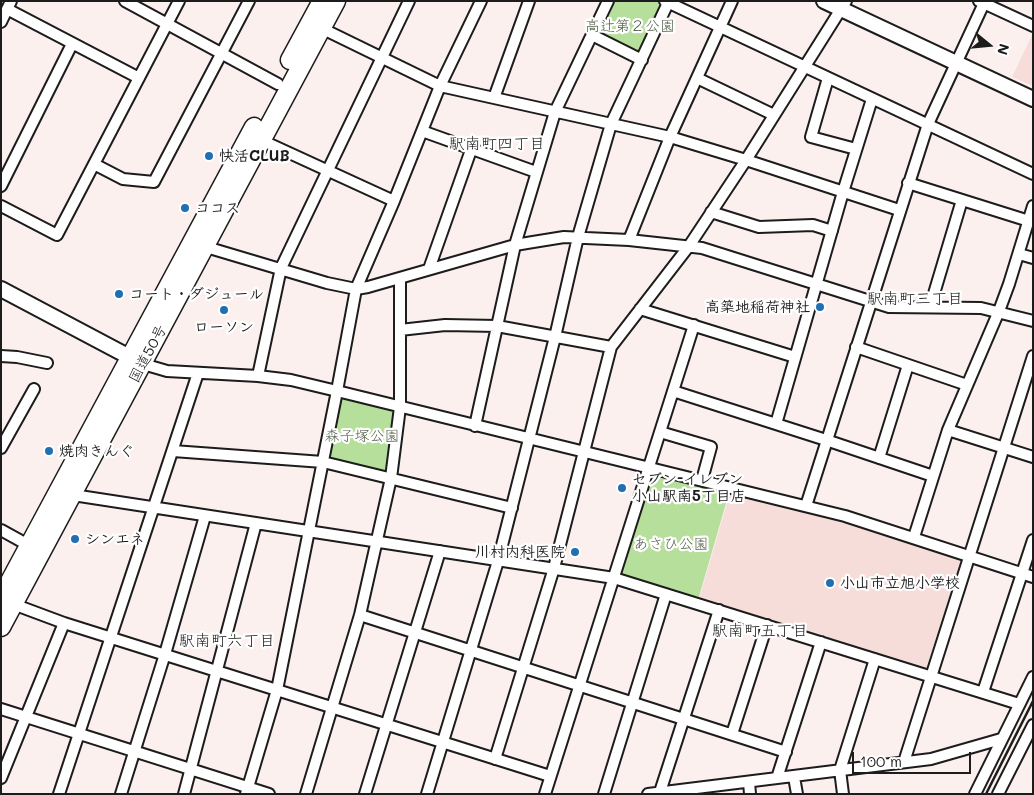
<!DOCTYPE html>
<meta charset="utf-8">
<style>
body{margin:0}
#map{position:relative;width:1034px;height:795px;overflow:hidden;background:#fbf0ee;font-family:Mali,sans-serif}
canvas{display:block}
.frame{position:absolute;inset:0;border:2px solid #1c1c1c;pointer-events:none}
.north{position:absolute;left:964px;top:20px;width:50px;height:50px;-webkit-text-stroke:4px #fff;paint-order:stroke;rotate:107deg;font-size:14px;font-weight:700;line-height:20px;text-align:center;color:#1c1c1c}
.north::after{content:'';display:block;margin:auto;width:18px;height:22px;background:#1c1c1c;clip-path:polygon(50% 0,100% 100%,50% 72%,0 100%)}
.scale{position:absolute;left:852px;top:752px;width:119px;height:22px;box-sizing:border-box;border:2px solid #1c1c1c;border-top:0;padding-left:6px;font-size:15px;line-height:18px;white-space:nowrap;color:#1c1c1c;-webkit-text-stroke:4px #fff;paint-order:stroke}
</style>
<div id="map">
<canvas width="1034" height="795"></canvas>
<div class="frame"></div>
<div class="north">N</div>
<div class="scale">100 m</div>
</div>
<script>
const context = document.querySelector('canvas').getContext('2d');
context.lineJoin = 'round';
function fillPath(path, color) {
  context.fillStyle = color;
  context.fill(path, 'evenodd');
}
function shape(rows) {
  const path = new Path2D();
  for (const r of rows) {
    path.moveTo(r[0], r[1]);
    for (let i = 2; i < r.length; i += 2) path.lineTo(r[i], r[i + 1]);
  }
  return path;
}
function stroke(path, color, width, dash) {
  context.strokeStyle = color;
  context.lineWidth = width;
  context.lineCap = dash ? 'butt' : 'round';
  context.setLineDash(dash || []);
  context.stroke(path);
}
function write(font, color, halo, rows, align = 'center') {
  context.font = font + ' Mali,"Klee One",sans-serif';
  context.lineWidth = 4.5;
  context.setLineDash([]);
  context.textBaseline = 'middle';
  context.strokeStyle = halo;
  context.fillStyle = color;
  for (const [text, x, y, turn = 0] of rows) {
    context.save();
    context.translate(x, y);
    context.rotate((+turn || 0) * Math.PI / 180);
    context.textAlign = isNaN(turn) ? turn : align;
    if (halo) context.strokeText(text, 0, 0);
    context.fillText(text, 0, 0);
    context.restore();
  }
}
const built = shape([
 [1033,33,1033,86,1012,77],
 [730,493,805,510,960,558,962,567,930,666,921,669,699,599]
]);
const green = shape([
 [610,1,662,1,667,4,641,58,594,35],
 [344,398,392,410,395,415,388,471,385,473,327,458,339,402],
 [656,474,729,493,698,600,622,577,620,572,650,476]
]);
const street = shape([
 [125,1,278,84],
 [665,1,1033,174],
 [979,1,1033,26],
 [7,9,139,78],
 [1,22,11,1],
 [321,28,440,86,670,137,746,160,899,210],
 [592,35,642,60],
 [697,78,774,115],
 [828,78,811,137,856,149],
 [494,98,529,1],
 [422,131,536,172],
 [261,140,394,201],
 [94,164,123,179,154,182,249,1],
 [908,183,1029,221],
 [1,186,72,44],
 [1,206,57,235,179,1],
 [711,212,759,227,813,225,832,231],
 [629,240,670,137,732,1],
 [206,247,327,283,356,289,368,287,515,245,533,242,564,237,629,240,702,248,889,307,981,308,1033,321],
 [1019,254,1033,258],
 [429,269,471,150],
 [930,307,962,200],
 [640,309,795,357],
 [400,330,445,325,497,326,611,347],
 [856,347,967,385],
 [1,356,17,357,47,363],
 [143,364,167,371,258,376,291,380,337,391,845,516,1033,577],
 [258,376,281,268,409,1],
 [673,391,826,440,933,476],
 [776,424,843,192,872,99],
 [475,426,515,245,555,112,608,1],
 [948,430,1033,457],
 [660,432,711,447,702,480],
 [1,448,34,389],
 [173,451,323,462,512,508],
 [879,458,908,365],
 [73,495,614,578,1019,704],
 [806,506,928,124,985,1],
 [1,530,30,546],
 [914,537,948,430,999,311,1009,284,1033,206],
 [13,604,64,623,550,776],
 [360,615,786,752],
 [983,692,1033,540],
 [1,709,269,794],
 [732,734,767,625],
 [495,759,554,568,611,347,689,246,746,160,846,1],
 [904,762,1033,356],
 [794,777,797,794],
 [1,778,64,623],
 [777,778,821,642],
 [749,782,750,794],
 [660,792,719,610],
 [59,794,198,373],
 [121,794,165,654,205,516],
 [184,794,256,523],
 [246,794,277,690,337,391,356,289,394,201,440,86,481,1],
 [306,794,360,615,391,478,400,407,400,279],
 [365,794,440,551],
 [427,794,498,561,555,337,578,237,611,124,668,3],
 [545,794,694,325],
 [604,794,666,594],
 [648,794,931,759,1001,739],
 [843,794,840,770,875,659],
 [975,794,1033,677],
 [998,794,1033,725]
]);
const secondary = shape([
 [824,1,1033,99],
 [1,289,137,361]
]);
const highway = shape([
 [290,60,322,1],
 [1,598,254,127],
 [1,627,336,1]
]);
const rail = shape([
 [986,794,1033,701]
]);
const markers = [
 [209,156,5,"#1f6fb2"],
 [185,208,5,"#1f6fb2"],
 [119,294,5,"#1f6fb2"],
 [820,307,5,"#1f6fb2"],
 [224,310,5,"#1f6fb2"],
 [49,451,5,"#1f6fb2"],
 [622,488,5,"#1f6fb2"],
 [75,539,5,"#1f6fb2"],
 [575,552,5,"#1f6fb2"],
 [830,583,5,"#1f6fb2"]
];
const parkNames = [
 ["高辻第２公園",630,26],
 ["森子塚公園",362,436],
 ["あさひ公園",671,544]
];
const poiNames = [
 ["快活CLUB",219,156],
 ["ココス",195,208],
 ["コート・ダジュール",129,294],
 ["高築地稲荷神社",810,307,"right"],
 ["ローソン",224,327,"center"],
 ["焼肉きんぐ",59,451],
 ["セブン-イレブン",632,479],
 ["小山駅南5丁目店",632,496],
 ["シンエネ",85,539],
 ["川村内科医院",565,552,"right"],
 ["小山市立旭小学校",840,583]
];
const streetNames = [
 ["国道50号",148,354,-62]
];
const neighbourhoodNames = [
 ["駅南町四丁目",497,144],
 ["駅南町三丁目",915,299],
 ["駅南町五丁目",760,631],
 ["駅南町六丁目",227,641]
];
fillPath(built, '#f6ddd9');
fillPath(green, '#b6df9b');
stroke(street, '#1c1c1c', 14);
stroke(secondary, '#1c1c1c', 18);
stroke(highway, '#1c1c1c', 21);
stroke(street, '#fff', 10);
stroke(secondary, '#fff', 14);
stroke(highway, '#fff', 18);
stroke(rail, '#1c1c1c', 2.5);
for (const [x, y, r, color] of markers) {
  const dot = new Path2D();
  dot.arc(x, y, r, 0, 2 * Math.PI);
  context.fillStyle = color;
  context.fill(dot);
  stroke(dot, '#fff', 2);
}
write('15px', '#526048', '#fff', parkNames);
write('bold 15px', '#1c1c1c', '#fff', poiNames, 'left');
write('15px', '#1c1c1c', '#fff', streetNames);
write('16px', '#1c1c1c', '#fff', neighbourhoodNames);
</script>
